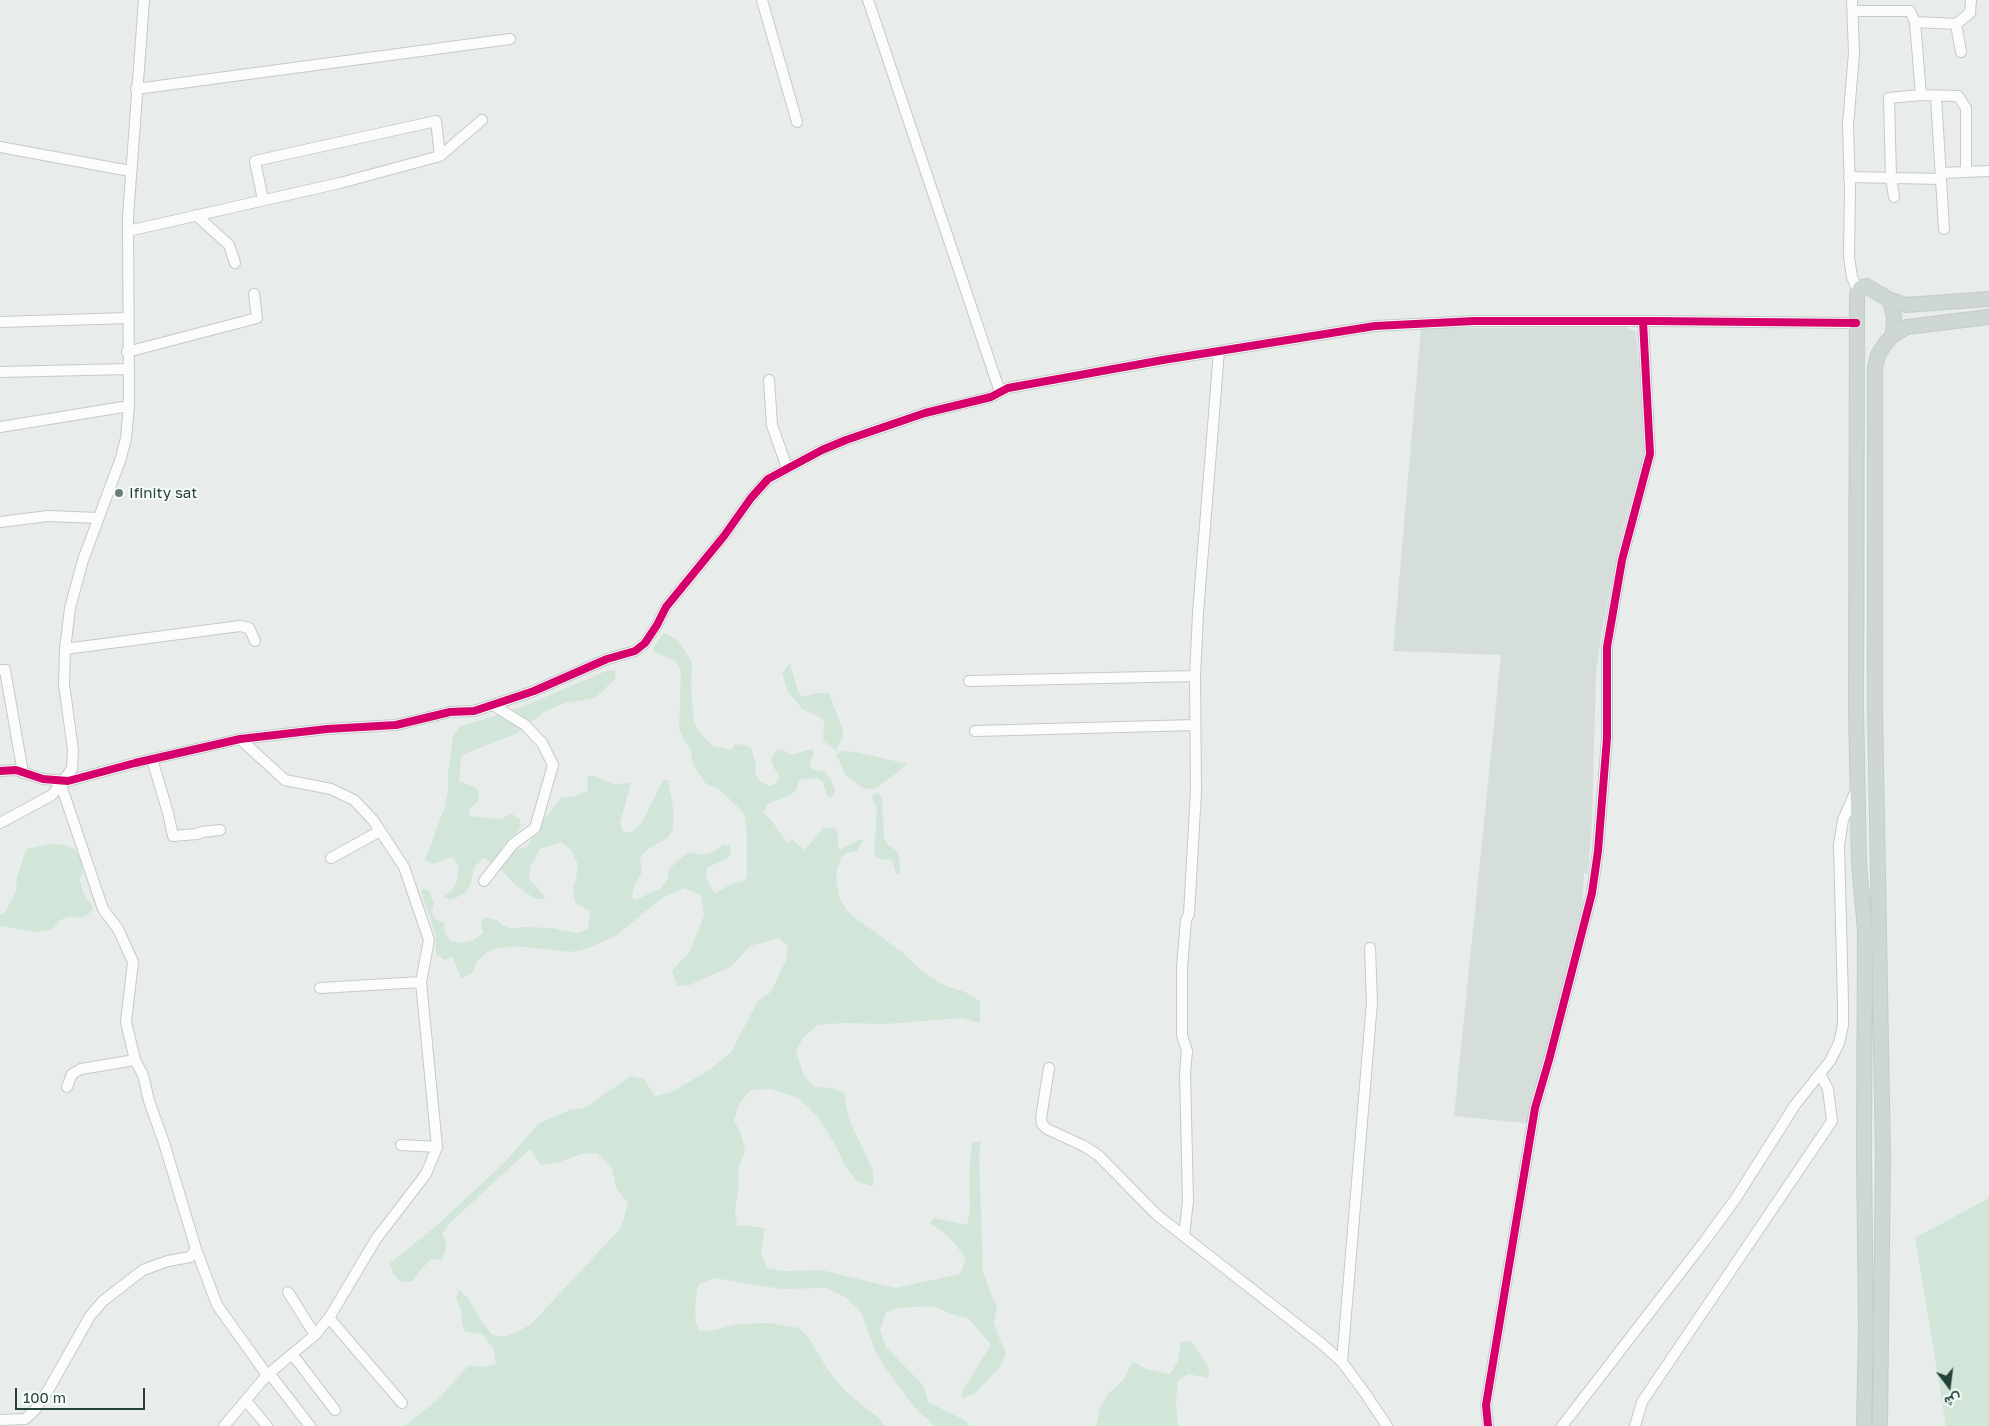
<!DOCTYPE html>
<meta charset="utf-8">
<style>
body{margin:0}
#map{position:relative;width:1989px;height:1426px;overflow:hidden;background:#e8edeb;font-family:"Golos Text",Vazirmatn,sans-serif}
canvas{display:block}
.north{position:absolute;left:1924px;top:1361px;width:50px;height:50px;-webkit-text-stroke:4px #f7fbf9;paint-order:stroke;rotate:165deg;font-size:14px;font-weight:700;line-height:20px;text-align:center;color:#24423a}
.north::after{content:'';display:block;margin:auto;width:18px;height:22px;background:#24423a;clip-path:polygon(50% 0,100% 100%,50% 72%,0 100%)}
.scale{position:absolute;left:15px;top:1388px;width:130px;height:22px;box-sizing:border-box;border:2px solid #24423a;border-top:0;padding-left:6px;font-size:15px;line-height:18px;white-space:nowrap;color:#24423a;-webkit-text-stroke:4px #f7fbf9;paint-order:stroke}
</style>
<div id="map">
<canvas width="1989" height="1426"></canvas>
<div class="north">ش</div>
<div class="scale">100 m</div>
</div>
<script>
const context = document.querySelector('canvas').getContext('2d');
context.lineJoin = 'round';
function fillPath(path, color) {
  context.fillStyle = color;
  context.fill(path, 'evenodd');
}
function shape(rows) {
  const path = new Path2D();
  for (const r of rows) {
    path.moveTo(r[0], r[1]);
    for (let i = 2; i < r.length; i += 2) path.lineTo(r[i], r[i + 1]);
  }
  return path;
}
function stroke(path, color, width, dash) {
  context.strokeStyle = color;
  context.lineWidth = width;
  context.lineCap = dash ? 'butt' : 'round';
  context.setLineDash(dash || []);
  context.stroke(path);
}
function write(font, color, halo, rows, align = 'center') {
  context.font = font + ' "Golos Text",sans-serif';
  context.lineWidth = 4;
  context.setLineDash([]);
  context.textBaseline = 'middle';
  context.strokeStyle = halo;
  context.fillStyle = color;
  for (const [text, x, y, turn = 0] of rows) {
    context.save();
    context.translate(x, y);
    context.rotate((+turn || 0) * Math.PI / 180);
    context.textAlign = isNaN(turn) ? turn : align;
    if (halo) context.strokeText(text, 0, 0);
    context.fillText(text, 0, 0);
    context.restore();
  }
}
const built = shape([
 [1626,327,1636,332,1646,451,1623,527,1601,636,1596,674,1592,823,1588,874,1584,873,1582,919,1560,993,1534,1124,1454,1116,1501,655,1393,651,1421,328]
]);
const green = shape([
 [664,633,675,638,682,646,692,662,691,687,694,721,698,731,713,746,731,750,735,744,745,745,751,748,756,764,755,773,760,781,769,786,775,784,780,777,774,768,771,759,776,751,782,749,791,755,812,749,814,753,810,762,811,767,814,770,824,771,831,779,835,791,832,798,827,796,823,782,817,778,802,779,798,783,796,791,790,795,768,804,763,812,772,821,787,843,791,839,805,850,823,828,834,828,838,834,838,846,840,850,856,841,864,839,857,851,847,853,841,857,837,870,836,880,840,900,849,913,903,953,920,969,943,985,965,992,980,1001,980,1023,962,1018,886,1024,843,1023,818,1025,803,1038,796,1051,804,1076,814,1087,832,1088,845,1093,846,1106,849,1119,873,1171,873,1186,858,1182,845,1166,835,1144,817,1116,798,1098,771,1089,751,1090,739,1104,734,1120,741,1135,745,1151,739,1167,738,1193,735,1210,737,1225,765,1228,761,1252,767,1268,782,1271,821,1270,895,1288,960,1274,966,1258,949,1237,930,1223,934,1218,967,1225,970,1209,969,1174,972,1143,981,1141,979,1153,983,1271,992,1297,997,1305,994,1322,1000,1340,1006,1353,1000,1367,974,1394,962,1398,962,1391,991,1345,969,1319,952,1314,933,1306,898,1308,886,1312,880,1330,886,1347,924,1386,928,1402,966,1421,969,1426,935,1426,914,1407,882,1363,875,1351,861,1312,845,1297,826,1288,781,1289,714,1278,698,1285,695,1305,696,1324,700,1331,715,1330,737,1324,769,1323,799,1328,809,1338,828,1370,846,1392,879,1418,885,1426,405,1426,438,1399,469,1365,483,1367,496,1364,494,1349,482,1334,465,1332,462,1324,461,1309,456,1299,459,1290,468,1298,483,1324,492,1334,503,1337,515,1333,531,1324,621,1228,628,1203,616,1188,612,1168,597,1153,582,1154,559,1162,541,1165,530,1149,451,1222,442,1234,447,1245,442,1260,431,1259,418,1273,413,1281,401,1282,393,1274,390,1263,435,1227,504,1163,539,1123,570,1110,584,1108,631,1076,644,1079,655,1096,672,1092,709,1070,731,1052,758,1001,771,992,786,960,788,947,779,938,750,946,732,966,690,985,677,986,672,971,690,951,704,915,701,895,684,888,662,898,617,935,589,948,571,952,514,946,490,950,477,961,472,973,461,978,453,957,444,960,436,954,436,935,421,892,424,888,430,892,434,903,432,912,434,918,444,923,445,933,451,941,463,943,474,940,483,933,481,925,484,917,497,920,502,925,512,929,524,927,552,928,577,933,588,929,590,912,575,902,573,887,576,879,578,865,572,851,561,842,540,849,531,866,529,879,538,888,546,899,535,899,513,883,498,866,484,858,474,867,471,883,466,893,451,900,443,897,451,891,457,881,459,868,452,857,434,864,425,860,444,809,448,791,448,772,453,737,460,726,479,721,527,705,606,671,616,670,615,679,595,698,565,703,555,707,543,713,516,734,469,752,461,757,459,781,475,787,479,793,478,801,469,810,470,816,500,819,512,814,520,819,521,827,515,835,501,847,508,851,527,847,541,823,561,798,576,796,588,790,587,776,595,776,614,784,631,783,620,823,623,831,628,833,635,830,643,820,663,780,668,780,673,806,673,829,668,838,648,849,640,858,642,872,634,886,632,897,635,900,660,889,667,880,669,869,688,852,703,855,713,852,724,844,730,846,731,853,727,858,707,868,706,878,715,893,732,884,745,881,747,874,747,834,744,813,718,788,706,784,693,765,690,748,684,741,679,729,681,671,675,661,654,652,653,648],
 [790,663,798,691,802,697,816,693,829,693,843,730,843,737,836,751,823,741,824,723,822,718,802,709,787,690,782,673],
 [842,751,855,752,908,764,878,787,872,789,863,788,846,776,836,754],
 [878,793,882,798,884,837,888,845,898,852,900,868,900,873,896,874,892,860,878,859,874,855,877,808,872,798,873,794],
 [50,844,65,845,76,850,83,867,80,880,83,891,85,897,92,905,93,910,86,916,80,918,71,917,62,919,53,928,45,931,37,932,0,926,0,915,5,912,16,892,17,877,26,849],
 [1989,1198,1989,1426,1946,1426,1915,1238],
 [1191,1341,1209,1368,1208,1378,1188,1374,1178,1381,1176,1400,1178,1426,1096,1426,1100,1407,1109,1393,1123,1380,1133,1361,1146,1369,1170,1374,1177,1363,1181,1342]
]);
const minor = shape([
 [762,0,797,122],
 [868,0,1000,392],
 [1852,0,1854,53,1848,125,1850,189,1849,257,1852,277,1858,291],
 [1853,11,1910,11,1915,22,1921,95],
 [1915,22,1956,24,1961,52],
 [1956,24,1970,13,1971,0],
 [136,89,510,39],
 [1936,96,1944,229],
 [0,147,130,171],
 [1941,173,1989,171],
 [1849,177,1941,179],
 [1894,197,1891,178,1889,98,1921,95,1958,96,1966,108,1966,172],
 [263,200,255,161,436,121,440,156],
 [196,215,229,245,235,263],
 [128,231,340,183,440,156,482,120],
 [0,322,128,318],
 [127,352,257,318,254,294],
 [0,372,128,369],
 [769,380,772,425,787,468],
 [0,427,129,406],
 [0,522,48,516,98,518],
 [65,649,240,626,249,628,255,641],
 [0,670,5,670,23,773],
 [969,681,1195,676],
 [975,731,1195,725],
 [152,759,168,813,173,836,197,834,202,832,220,830],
 [0,771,16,770,43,779,68,781,135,763,240,739,327,729,396,725,450,712,474,711,534,691,607,659,635,651,645,643,657,625,666,607,724,536,751,498,768,479,822,450,846,440,925,413,991,397,1008,388,1163,360,1375,326,1474,321,1653,321,1856,323],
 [0,823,52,795,72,769,73,750,64,684,65,649,70,608,83,560,121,458,126,438,129,406,128,217,144,0],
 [331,858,380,831],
 [484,881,513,844,535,828,553,765,542,743,525,725,493,705],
 [320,988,421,982],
 [1049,1068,1041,1118,1042,1124,1047,1129,1084,1146,1098,1155,1157,1215,1322,1344,1342,1362,1365,1393,1387,1426],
 [67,1087,72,1074,81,1069,135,1060],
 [401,1145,437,1147],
 [1184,1236,1188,1201,1185,1072,1187,1051,1182,1035,1182,967,1186,920,1189,914,1196,791,1195,676,1198,613,1219,351],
 [196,1249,217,1305,267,1375],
 [288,1292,315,1335],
 [329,1318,402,1403],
 [292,1354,335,1410],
 [1342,1362,1372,1002,1370,948],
 [269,1373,310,1426],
 [246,1401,267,1426],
 [0,1420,25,1419,35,1410,50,1387,90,1316,103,1301,143,1270,168,1261,190,1257,196,1249,164,1143,149,1101,143,1075,135,1060,126,1022,133,962,118,929,103,909,61,785],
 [224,1426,267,1375,315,1335,329,1318,376,1239,426,1174,437,1147,421,982,429,940,404,867,373,820,354,800,331,789,285,780,240,739],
 [1488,1426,1486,1405,1535,1108,1549,1060,1592,893,1598,851,1607,738,1607,647,1622,560,1650,454,1643,321],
 [1562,1426,1704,1242,1736,1198,1795,1105,1830,1061,1839,1043,1843,1025,1843,1002,1839,845,1843,820,1857,788],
 [1635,1426,1642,1402,1832,1121,1828,1089,1820,1074]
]);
const major = shape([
 [1890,300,1894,317,1893,335],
 [1864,1426,1866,1328,1864,1154,1865,930,1859,864,1856,707,1857,295,1860,288,1866,286,1890,300,1906,305,1989,299],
 [1880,1426,1883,1156,1875,708,1875,368,1878,355,1885,344,1893,335,1907,327,1989,317]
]);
const cycleway = shape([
 [0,771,16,770,43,779,68,781,135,763,240,739,327,729,396,725,450,712,474,711,534,691,607,659,635,651,645,643,657,625,666,607,724,536,751,498,768,479,822,450,846,440,925,413,991,397,1008,388,1163,360,1375,326,1474,321,1653,321,1856,323],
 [1488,1426,1486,1405,1535,1108,1549,1060,1592,893,1598,851,1607,738,1607,647,1622,560,1650,454,1643,321]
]);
const markers = [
 [119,493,5,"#697e78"]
];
const poiNames = [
 ["Ifinity sat",129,493]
];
fillPath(built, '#d6dedb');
fillPath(green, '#d1e6d8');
stroke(minor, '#c5cac8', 12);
stroke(major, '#c3ccc9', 16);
stroke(minor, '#fcfcfc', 10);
stroke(major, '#cfd7d5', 14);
stroke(cycleway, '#d6006c', 8);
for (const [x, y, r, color] of markers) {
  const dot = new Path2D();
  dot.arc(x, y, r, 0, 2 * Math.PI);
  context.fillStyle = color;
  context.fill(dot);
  stroke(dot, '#f7fbf9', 2);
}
write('15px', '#24423a', '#f7fbf9', poiNames, 'left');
</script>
